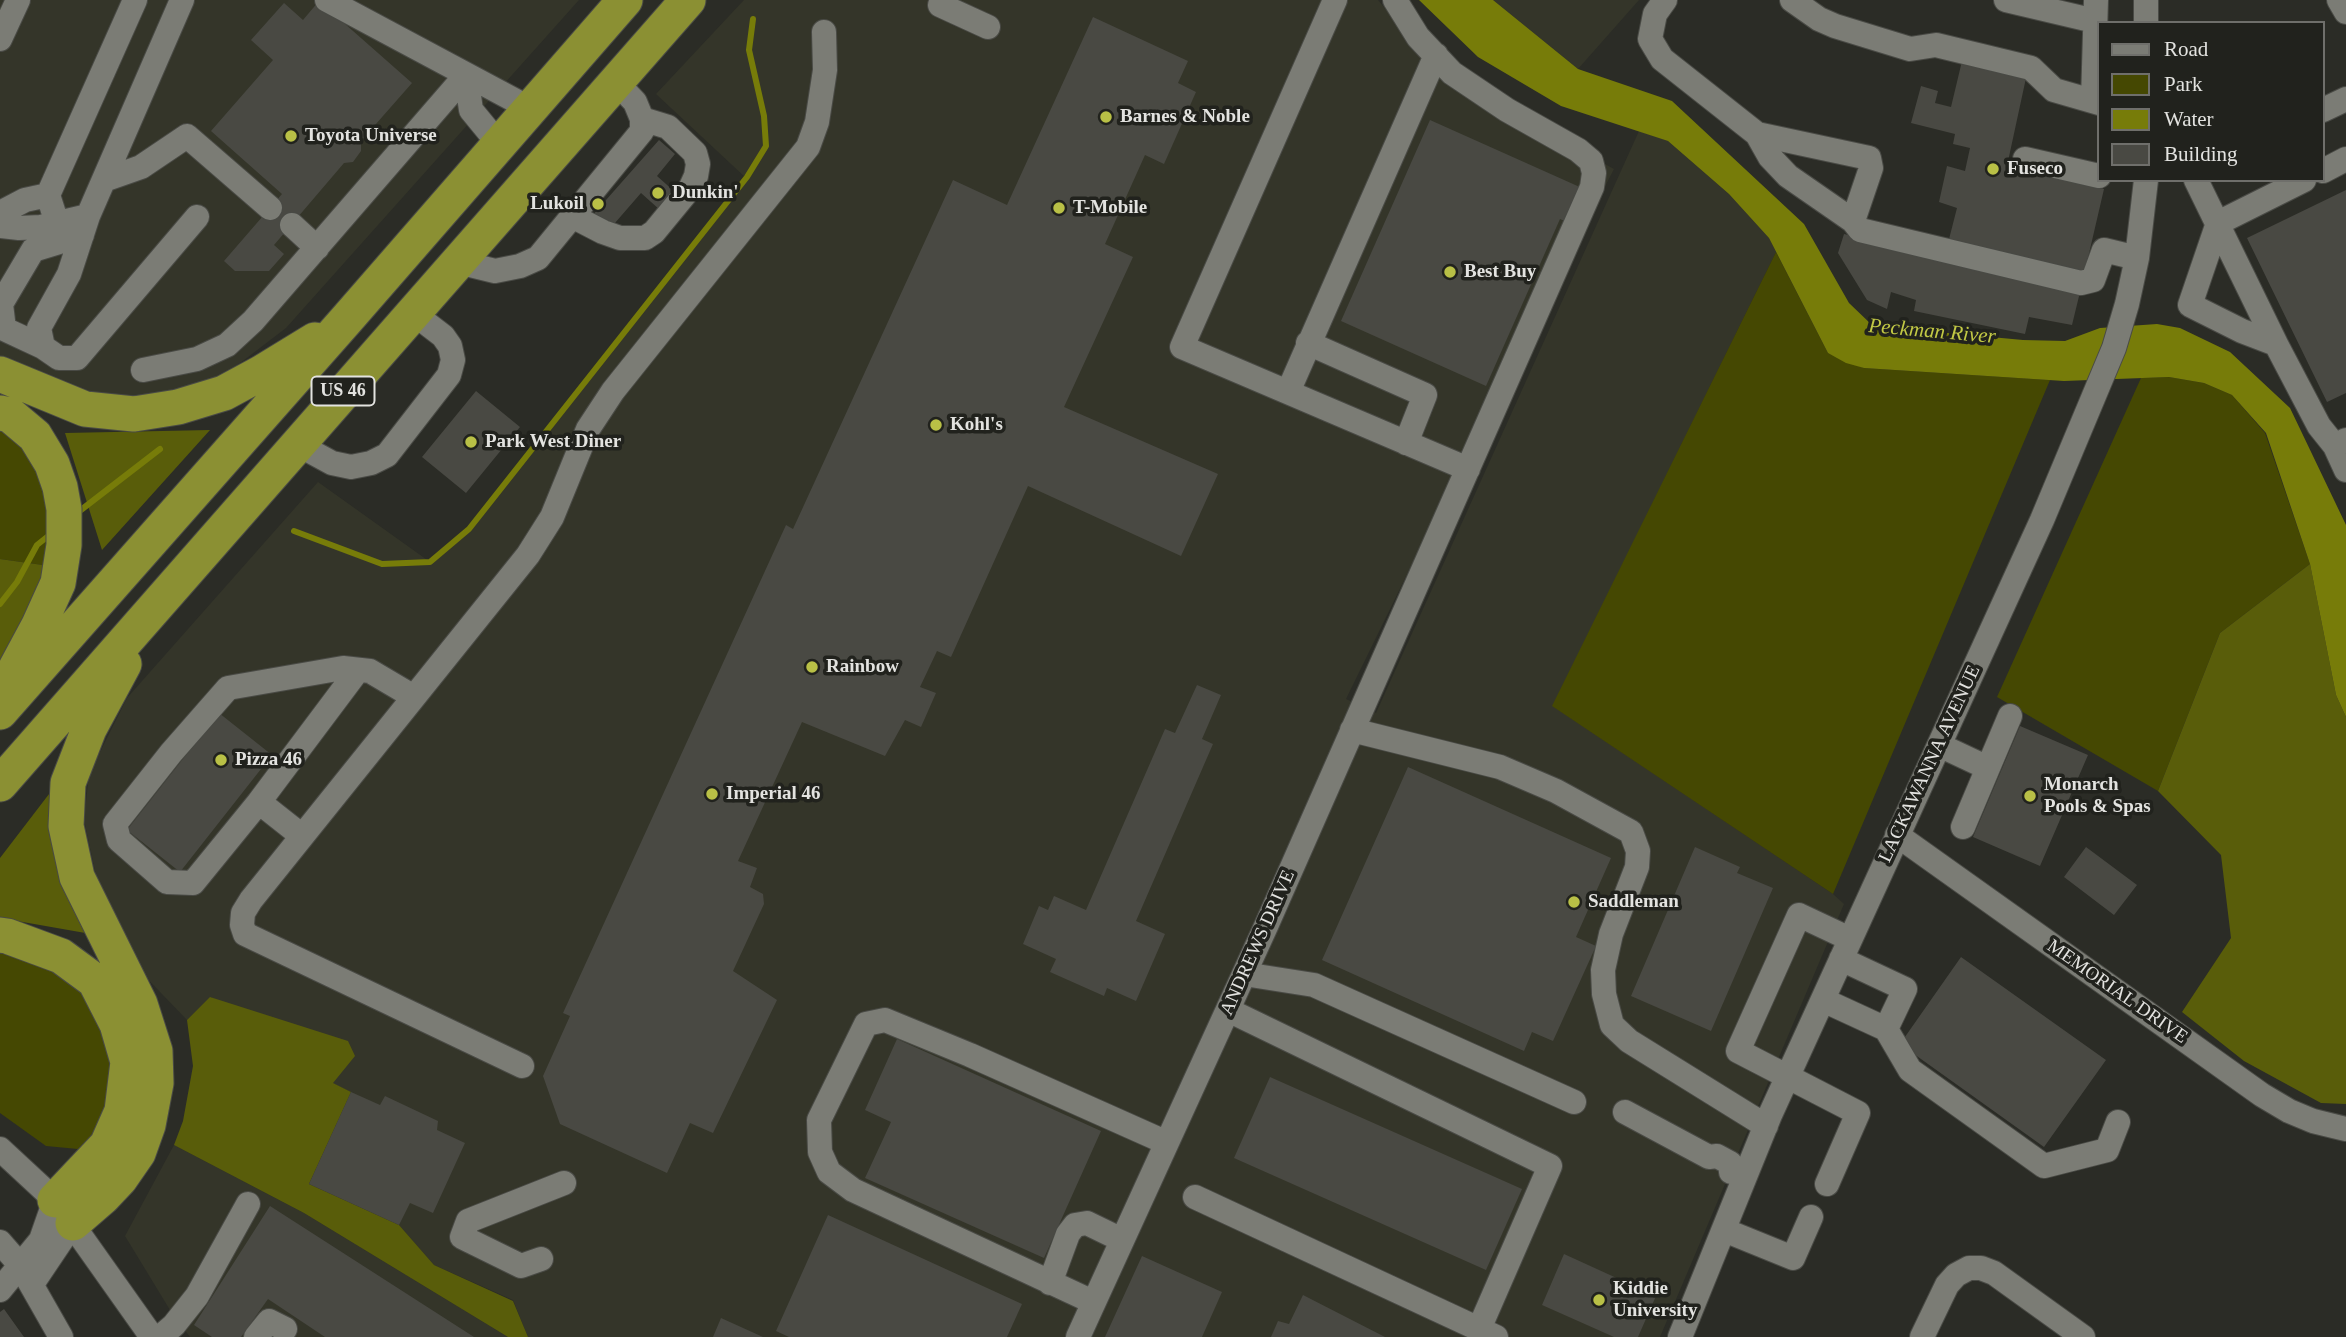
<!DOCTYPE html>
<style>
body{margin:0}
#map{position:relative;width:2346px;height:1337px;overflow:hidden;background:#2b2c26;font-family:Georgia,serif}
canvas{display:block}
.legend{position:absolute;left:2097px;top:21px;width:228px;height:161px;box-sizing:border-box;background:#21221d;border:2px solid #6f6f6b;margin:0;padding:9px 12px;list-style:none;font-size:21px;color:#e3e3e0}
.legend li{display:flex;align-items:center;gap:14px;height:35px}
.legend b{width:35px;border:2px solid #6f6f6b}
</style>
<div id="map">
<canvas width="2346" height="1337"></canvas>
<ul class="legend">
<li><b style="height:9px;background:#7b7c75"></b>Road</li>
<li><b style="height:19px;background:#454802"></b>Park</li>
<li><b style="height:19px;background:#777c09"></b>Water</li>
<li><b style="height:19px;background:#494943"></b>Building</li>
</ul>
</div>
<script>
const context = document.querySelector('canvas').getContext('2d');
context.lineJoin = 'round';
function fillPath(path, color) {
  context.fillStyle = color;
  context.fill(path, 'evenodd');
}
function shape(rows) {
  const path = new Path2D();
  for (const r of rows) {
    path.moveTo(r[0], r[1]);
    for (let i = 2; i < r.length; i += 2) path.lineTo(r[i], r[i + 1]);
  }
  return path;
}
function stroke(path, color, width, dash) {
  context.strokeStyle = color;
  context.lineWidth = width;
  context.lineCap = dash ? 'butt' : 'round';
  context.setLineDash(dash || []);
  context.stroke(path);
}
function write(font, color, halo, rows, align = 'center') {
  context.font = font + ' Georgia,serif';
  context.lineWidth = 7;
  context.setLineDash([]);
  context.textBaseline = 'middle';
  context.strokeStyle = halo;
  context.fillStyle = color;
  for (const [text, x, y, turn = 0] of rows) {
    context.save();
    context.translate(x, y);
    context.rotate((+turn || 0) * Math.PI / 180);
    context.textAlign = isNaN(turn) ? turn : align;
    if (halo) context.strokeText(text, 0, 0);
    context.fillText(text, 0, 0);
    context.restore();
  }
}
const built = shape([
 [0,0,579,0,286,328,218,380,144,396,74,395,0,361],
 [744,0,1378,0,1438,72,1614,169,1440,507,1346,699,1376,713,1639,131,1668,141,1729,194,1769,238,1776,252,1553,706,1833,894,1844,904,1660,1337,528,1337,513,1300,434,1265,399,1225,309,1184,350,1092,332,1083,211,997,187,1020,136,967,96,876,84,820,89,774,127,698,318,482,430,562,469,529,746,178,656,94],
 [1493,0,1639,0,1578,69],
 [174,1145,304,1213,508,1337,190,1337,170,1310,125,1236]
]);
const green = shape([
 [1776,252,1828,353,1864,368,2050,380,1833,894,1552,706],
 [2169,377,2204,383,2232,395,2265,433,2310,564,2220,633,2158,791,1997,697,2141,378],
 [0,420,37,446,51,488,50,566,0,559],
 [0,953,31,956,96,999,119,1058,95,1145,78,1149,46,1146,0,1113]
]);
const forest = shape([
 [210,430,102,550,65,433],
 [0,559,50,566,0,667],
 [2310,564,2336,695,2346,717,2346,1104,2321,1103,2244,1061,2182,1012,2231,938,2221,855,2158,791,2220,633],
 [59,781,91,934,0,918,0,858],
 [210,997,348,1041,355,1056,333,1083,351,1092,309,1184,399,1225,434,1265,513,1301,528,1337,508,1337,304,1213,174,1145,183,1121,193,1066,187,1020]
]);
const water = shape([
 [1419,0,1493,0,1578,69,1672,101,1804,224,1849,303,1873,326,2023,340,2065,341,2100,328,2157,324,2180,328,2230,352,2290,408,2346,525,2346,717,2336,695,2310,564,2266,433,2232,395,2204,383,2169,377,2064,381,1864,368,1846,363,1828,353,1769,238,1729,194,1668,141,1561,106,1478,57]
]);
const stream = shape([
 [77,513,160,449],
 [294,531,382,564,430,562,469,529,747,177,766,146,764,116,749,50,753,19],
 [0,604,17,582,37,545,52,533]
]);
const building = shape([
 [319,1,412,83,361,141,361,151,353,162,344,163,274,245,284,254,269,271,235,271,224,261,282,194,211,131,273,60,251,40,284,3,303,20],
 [1093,17,1188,61,1178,83,1196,92,1164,164,1145,155,1105,244,1133,257,1064,407,1218,474,1181,556,1028,486,951,657,937,651,920,687,936,693,921,727,905,720,885,756,802,722,738,861,757,868,750,887,763,894,764,904,733,971,777,1000,713,1133,690,1123,667,1173,560,1124,543,1076,570,1016,563,1013,786,525,793,529,953,180,1007,205],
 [1962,61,2026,78,2007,166,2104,189,2084,275,1948,243,1957,208,1939,202,1947,166,1965,171,1970,148,1953,144,1955,134,1911,123,1921,86,1938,91,1935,103,1951,107],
 [1430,120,1582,188,1567,222,1560,219,1486,386,1341,321],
 [659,140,675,154,657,176,675,192,660,210,641,193,608,231,591,217],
 [2346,190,2346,393,2327,402,2247,238],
 [1844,234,2081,288,2072,325,2029,317,2025,334,1914,311,1916,300,1891,292,1887,309,1867,300,1838,253],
 [476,391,520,427,466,493,422,457],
 [1197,685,1221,695,1202,739,1213,744,1136,921,1165,934,1136,1001,1107,988,1104,996,1050,972,1056,959,1023,944,1039,906,1048,910,1054,896,1086,910,1165,729,1175,733],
 [219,713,272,755,180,872,127,830],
 [2020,726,2088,755,2040,866,1973,837],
 [1408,767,1611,858,1576,937,1596,946,1553,1041,1532,1032,1524,1051,1322,960],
 [1695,847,1740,867,1737,873,1773,888,1711,1031,1631,996],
 [2086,847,2137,885,2114,915,2064,877],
 [1961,957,2106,1060,2044,1147,1900,1044],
 [897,1039,1101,1131,1044,1258,865,1178,891,1122,865,1110],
 [1270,1077,1522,1189,1486,1270,1234,1158],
 [351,1092,380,1105,385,1096,438,1121,437,1130,465,1143,433,1213,410,1203,399,1225,309,1184],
 [270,1206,474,1337,325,1337,268,1299,241,1337,212,1337,194,1325],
 [828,1215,1022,1304,1007,1337,789,1337,776,1331],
 [1564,1254,1656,1296,1638,1337,1614,1337,1542,1305],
 [1142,1256,1222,1292,1202,1337,1105,1337],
 [1303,1295,1385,1337,1271,1337,1278,1321,1289,1324],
 [4,1309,24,1337,0,1337,0,1312],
 [721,1318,763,1337,713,1337]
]);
const minor = shape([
 [327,0,531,109],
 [1335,0,1182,347,1468,469],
 [1665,0,1655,14,1650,39,1662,59,1757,134,1770,157,1788,176,1853,221,1860,230,2081,283,2093,280,2104,250,2137,258],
 [1792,0,1819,19,1835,26,1910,49,1936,45,2031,68,2054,90,2099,103],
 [2006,0,2095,21],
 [2146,0,2146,23],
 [2339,0,2346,12],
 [940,5,988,27],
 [0,39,18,0],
 [466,75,471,110,499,144],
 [2093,101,2096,0],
 [2323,110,2346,99],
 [1757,134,1869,158,1871,168,1853,221],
 [2025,159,2099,176],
 [2323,171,2346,159],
 [104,180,141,167,187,136,270,208],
 [2196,180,2276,344,2319,426,2335,446,2346,440],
 [0,213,25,200,48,195],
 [88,216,69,274,39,328,43,347,59,358,77,358,197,217],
 [572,216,603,232,620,238,645,238,654,232,691,187,696,176,698,164,695,153,668,127,642,119],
 [57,223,48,195,135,0],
 [292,225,317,248],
 [0,226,19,228,41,227,88,216,182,0],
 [458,262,495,271,520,266,538,258,642,131,642,119,635,102,616,82],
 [1308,343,1425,395,1406,443],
 [2276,344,2242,331,2190,305,2218,223,2304,180],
 [43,347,4,329,1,304,33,250,82,235],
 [143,370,197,359,227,345,253,321,466,75],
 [1288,392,1436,55],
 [297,444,332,463,351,467,371,463,387,455,449,375,453,360,450,346,443,336,413,313],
 [2335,446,2346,470],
 [1352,730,1500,767,1556,791,1631,832,1638,851,1637,867,1611,934,1603,970,1604,994,1612,1025,1629,1041,1766,1126],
 [1939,745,1988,768],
 [259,802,358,670],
 [1963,827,2010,716],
 [1897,835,2262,1095,2289,1111,2313,1121,2346,1129],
 [302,836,259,802,193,883,167,882,119,840,115,824,171,753,228,688,343,668,370,671,414,697],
 [1841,959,1905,989,1886,1029],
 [1244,974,1314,985,1574,1102],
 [1823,1000,1886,1029,1910,1070,2044,1166,2107,1150,2118,1122],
 [1228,1010,1550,1166,1479,1329],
 [522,1066,245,934,242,925,243,913,251,900,528,555,552,517,588,429,613,391,808,147,817,122,825,70,824,32],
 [1625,1112,1709,1157,1717,1156,1730,1163,1731,1172],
 [0,1149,55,1200,152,1337],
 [1827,1184,1858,1113,1738,1051,1799,915,1850,939],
 [1195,1197,1496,1337],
 [1724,1230,1793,1258,1811,1217],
 [0,1242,20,1265,61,1337],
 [541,1259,521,1266,462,1237,468,1221,564,1183],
 [1050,1283,1068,1234,1075,1225,1087,1223,1122,1240],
 [32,1284,73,1223],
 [0,1290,41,1240,55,1200],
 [1093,1302,853,1190,829,1172,820,1152,819,1120,866,1024,885,1020,970,1055,1165,1142],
 [160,1337,174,1325,197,1296,248,1204],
 [256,1337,269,1321,285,1329],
 [1078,1337,1267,924,1592,187,1594,173,1591,161,1578,150,1507,110,1452,73,1418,37,1395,0],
 [1680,1337,1770,1115,2042,520,2114,348,2127,304,2137,258,2146,180],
 [1922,1337,1947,1285,1956,1275,1969,1268,1981,1268,1994,1273,2083,1337]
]);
const highway = shape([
 [0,374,85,409,134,414,178,407,224,393,261,373,315,340],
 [0,413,10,415,35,436,52,464,60,487,64,509,64,545,58,583,39,625,10,679],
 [0,712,347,319,625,0],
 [0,784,688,0],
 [0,935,7,936,61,956,95,981,117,1024,128,1062,122,1111,107,1145,55,1200],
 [73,1223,103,1197,120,1179,138,1153,148,1125,156,1083,155,1051,140,1004,77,877,66,826,68,783,89,729,124,664]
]);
const markers = [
 [1106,117,7,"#b9c046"],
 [291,136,7,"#b9c046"],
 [1993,169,7,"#b9c046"],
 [658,193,7,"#b9c046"],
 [598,204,7,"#b9c046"],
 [1059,208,7,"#b9c046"],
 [1450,272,7,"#b9c046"],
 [936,425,7,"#b9c046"],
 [471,442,7,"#b9c046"],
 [812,667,7,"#b9c046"],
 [221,760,7,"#b9c046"],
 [712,794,7,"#b9c046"],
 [2030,796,7,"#b9c046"],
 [1574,902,7,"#b9c046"],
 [1599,1300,7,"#b9c046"]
];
const shields = [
 [343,391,63]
];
const shieldNames = [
 ["US 46",343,391]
];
const poiNames = [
 ["Barnes & Noble",1120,117],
 ["Toyota Universe",305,136],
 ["Fuseco",2007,169],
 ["Dunkin'",672,193],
 ["Lukoil",584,204,"right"],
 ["T-Mobile",1073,208],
 ["Best Buy",1464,272],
 ["Kohl's",950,425],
 ["Park West Diner",485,442],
 ["Rainbow",826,667],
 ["Pizza 46",235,760],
 ["Monarch",2044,785],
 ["Pools & Spas",2044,807],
 ["Imperial 46",726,794],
 ["Saddleman",1588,902],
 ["Kiddie",1613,1289],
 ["University",1613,1311]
];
const streetNames = [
 ["LACKAWANNA AVENUE",1930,764,-65],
 ["ANDREWS DRIVE",1258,943,-66],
 ["MEMORIAL DRIVE",2117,992,35]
];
const waterNames = [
 ["Peckman River",1932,332,5]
];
fillPath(built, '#343529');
fillPath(green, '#454802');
fillPath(forest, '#595d0a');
fillPath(water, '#777c09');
stroke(stream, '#777c09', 6);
fillPath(building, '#494943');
stroke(minor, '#494a45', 26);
stroke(highway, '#494a45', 37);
stroke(minor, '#7b7c75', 24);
stroke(highway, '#8b9033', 35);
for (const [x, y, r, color] of markers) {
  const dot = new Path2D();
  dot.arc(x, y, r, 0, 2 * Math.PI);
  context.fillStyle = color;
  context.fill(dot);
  stroke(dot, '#21221d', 2.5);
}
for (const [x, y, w] of shields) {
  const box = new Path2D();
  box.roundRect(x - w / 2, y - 14.5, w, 29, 5);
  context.fillStyle = '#21221d';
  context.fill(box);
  stroke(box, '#e3e3e0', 2);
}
write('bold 18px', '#e3e3e0', null, shieldNames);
write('bold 19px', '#e3e3e0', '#21221d', poiNames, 'left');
write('19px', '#e3e3e0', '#21221d', streetNames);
write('italic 21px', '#c2c945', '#21221d', waterNames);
</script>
